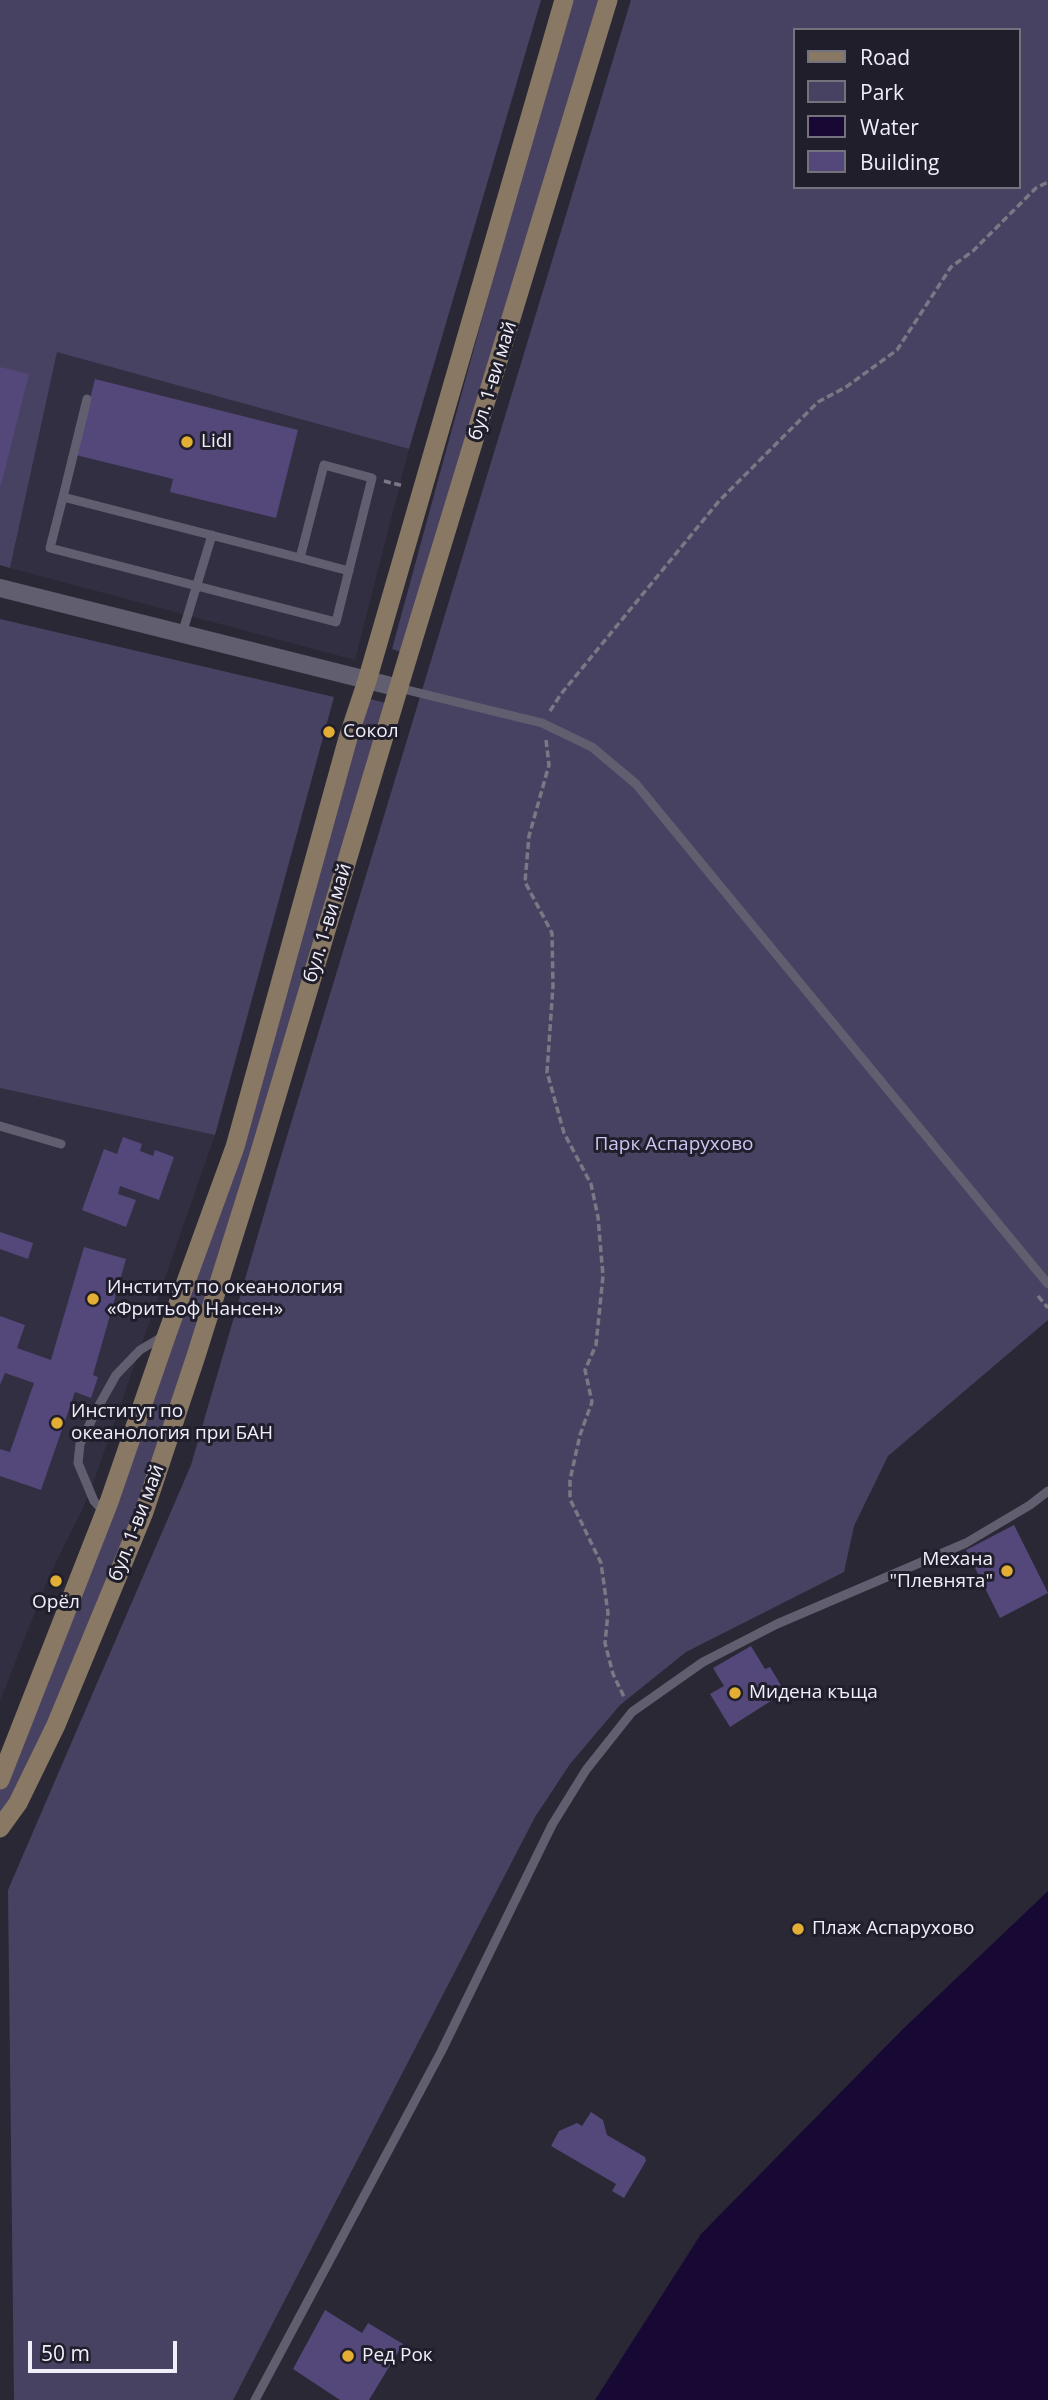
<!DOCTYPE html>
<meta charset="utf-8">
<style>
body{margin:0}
#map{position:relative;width:1048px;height:2400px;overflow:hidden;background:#2a2835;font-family:"Open Sans",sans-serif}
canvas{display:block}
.legend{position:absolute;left:793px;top:28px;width:228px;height:161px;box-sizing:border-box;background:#201e2b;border:2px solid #73727d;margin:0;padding:9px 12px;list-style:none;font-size:21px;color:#f0eff9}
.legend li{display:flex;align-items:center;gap:14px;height:35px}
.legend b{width:35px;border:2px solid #73727d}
.scale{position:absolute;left:28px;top:2341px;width:149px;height:32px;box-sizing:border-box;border:4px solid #f0eff9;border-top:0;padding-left:9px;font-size:21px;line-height:24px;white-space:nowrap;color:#f0eff9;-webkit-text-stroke:5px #201e2b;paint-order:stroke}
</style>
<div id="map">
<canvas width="1048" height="2400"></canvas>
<ul class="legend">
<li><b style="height:9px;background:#887864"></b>Road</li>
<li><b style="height:19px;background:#484262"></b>Park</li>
<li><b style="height:19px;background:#170934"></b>Water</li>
<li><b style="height:19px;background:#534879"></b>Building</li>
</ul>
<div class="scale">50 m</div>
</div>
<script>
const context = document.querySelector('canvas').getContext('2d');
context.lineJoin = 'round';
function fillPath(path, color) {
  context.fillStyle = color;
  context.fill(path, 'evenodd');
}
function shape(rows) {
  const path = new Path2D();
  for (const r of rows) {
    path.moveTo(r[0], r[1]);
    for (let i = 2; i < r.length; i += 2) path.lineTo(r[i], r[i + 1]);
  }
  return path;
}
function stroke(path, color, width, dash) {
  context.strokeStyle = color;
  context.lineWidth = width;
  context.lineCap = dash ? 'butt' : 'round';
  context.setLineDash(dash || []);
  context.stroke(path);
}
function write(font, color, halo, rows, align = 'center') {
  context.font = font + ' "Open Sans",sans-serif';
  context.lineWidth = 6;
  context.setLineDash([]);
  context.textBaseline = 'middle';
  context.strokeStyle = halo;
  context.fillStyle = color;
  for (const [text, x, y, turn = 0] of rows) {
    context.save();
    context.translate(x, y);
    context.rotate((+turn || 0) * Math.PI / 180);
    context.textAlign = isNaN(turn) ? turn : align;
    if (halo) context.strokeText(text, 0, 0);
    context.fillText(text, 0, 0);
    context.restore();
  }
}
const built = shape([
 [57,351,409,449,355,660,10,568],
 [0,1088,215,1135,89,1495,48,1579,0,1701]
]);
const green = shape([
 [0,0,541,0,409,449,57,352,10,568,0,565],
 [569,0,604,0,401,652,392,649],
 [631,0,1048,0,1048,1320,888,1456,854,1526,844,1572,686,1652,620,1705,570,1764,535,1817,233,2400,14,2400,8,1890,191,1465,278,1166],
 [794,30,1018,30,1018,187,794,187],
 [0,619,334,697,215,1135,0,1088],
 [362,697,394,705,144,1512,0,1828,0,1780,235,1147]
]);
const water = shape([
 [1048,1891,1048,2400,595,2400,701,2234,903,2029]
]);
const building = shape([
 [0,367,29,374,1,485,0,485],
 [95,379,298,430,276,518,170,492,173,479,76,455],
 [123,1137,142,1144,140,1151,153,1156,155,1150,174,1157,159,1200,120,1186,118,1194,136,1200,126,1227,82,1210,104,1149,117,1154],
 [0,1232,33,1243,28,1259,0,1249],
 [84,1247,126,1259,93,1375,98,1377,91,1398,75,1392,41,1490,0,1476,0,1449,10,1452,34,1383,5,1373,0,1385,0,1316,25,1325,17,1348,51,1360],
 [1014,1525,1048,1593,1000,1618,966,1550],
 [751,1646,765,1669,770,1667,785,1692,730,1727,710,1694,724,1686,713,1668],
 [591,2112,603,2120,607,2135,645,2157,646,2161,624,2198,612,2191,616,2184,551,2146,559,2131,577,2123,582,2126],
 [325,2310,362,2333,368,2323,403,2344,369,2400,340,2400,293,2369]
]);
const path = shape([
 [384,481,404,486],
 [550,711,561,694,719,501,818,402,846,387,897,350,951,267,973,251,1036,188,1048,182],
 [546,740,549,765,529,836,525,882,552,933,553,986,547,1072,564,1133,591,1184,598,1217,603,1276,596,1345,585,1370,592,1402,580,1435,570,1480,570,1499,601,1563,608,1613,605,1643,613,1674,625,1699],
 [1038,1296,1048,1308]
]);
const service = shape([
 [324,465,372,478,336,622,50,548,63,497,300,558,324,465],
 [63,497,87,399],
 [300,558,349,571],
 [182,634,212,535],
 [399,688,542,723,592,747,636,784,1048,1284],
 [0,1126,61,1144],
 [104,1512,94,1501,78,1463,80,1444,97,1409,116,1375,140,1350,162,1337],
 [255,2400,441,2052,552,1825,586,1770,632,1712,703,1662,777,1624,966,1543,1030,1505,1048,1491]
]);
const minor = shape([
 [0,588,399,688]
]);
const secondary = shape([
 [0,1780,109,1502,167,1334,235,1147,348,738,367,681,564,0],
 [0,1828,18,1803,56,1725,144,1512,196,1356,256,1165,406,663,608,0]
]);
const markers = [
 [187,442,7,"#e2af34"],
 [329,732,7,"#e2af34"],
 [93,1299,7,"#e2af34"],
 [57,1423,7,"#e2af34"],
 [1007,1571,7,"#e2af34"],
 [56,1581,7,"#e2af34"],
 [735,1693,7,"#e2af34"],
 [798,1929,7,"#e2af34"],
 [348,2356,7,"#e2af34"]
];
const streetNames = [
 ["бул. 1-ви май",493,381,-73],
 ["бул. 1-ви май",328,923,-73],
 ["бул. 1-ви май",137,1523,-69]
];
const poiNames = [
 ["Lidl",201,442],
 ["Сокол",343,732],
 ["Институт по океанология",107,1288],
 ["«Фритьоф Нансен»",107,1310],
 ["Институт по",71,1412],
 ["океанология при БАН",71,1434],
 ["Механа",993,1560,"right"],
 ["\"Плевнята\"",993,1582,"right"],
 ["Орёл",56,1603,"center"],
 ["Мидена къща",749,1693],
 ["Плаж Аспарухово",812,1929],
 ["Ред Рок",362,2356]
];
const parkNames = [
 ["Парк Аспарухово",674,1145]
];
fillPath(built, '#332f43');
fillPath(green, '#484262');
fillPath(water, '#170934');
fillPath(building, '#534879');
stroke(path, '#7a7884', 3.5, [7, 3.5]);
stroke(service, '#615f6f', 9);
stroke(minor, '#615f6f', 18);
stroke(secondary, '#887864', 19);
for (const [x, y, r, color] of markers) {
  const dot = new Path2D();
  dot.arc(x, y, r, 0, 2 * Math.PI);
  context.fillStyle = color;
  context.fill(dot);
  stroke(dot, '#201e2b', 2.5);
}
write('19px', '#f0eff9', '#201e2b', streetNames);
write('19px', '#f0eff9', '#201e2b', poiNames, 'left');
write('19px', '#ccc4f3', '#201e2b', parkNames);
</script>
